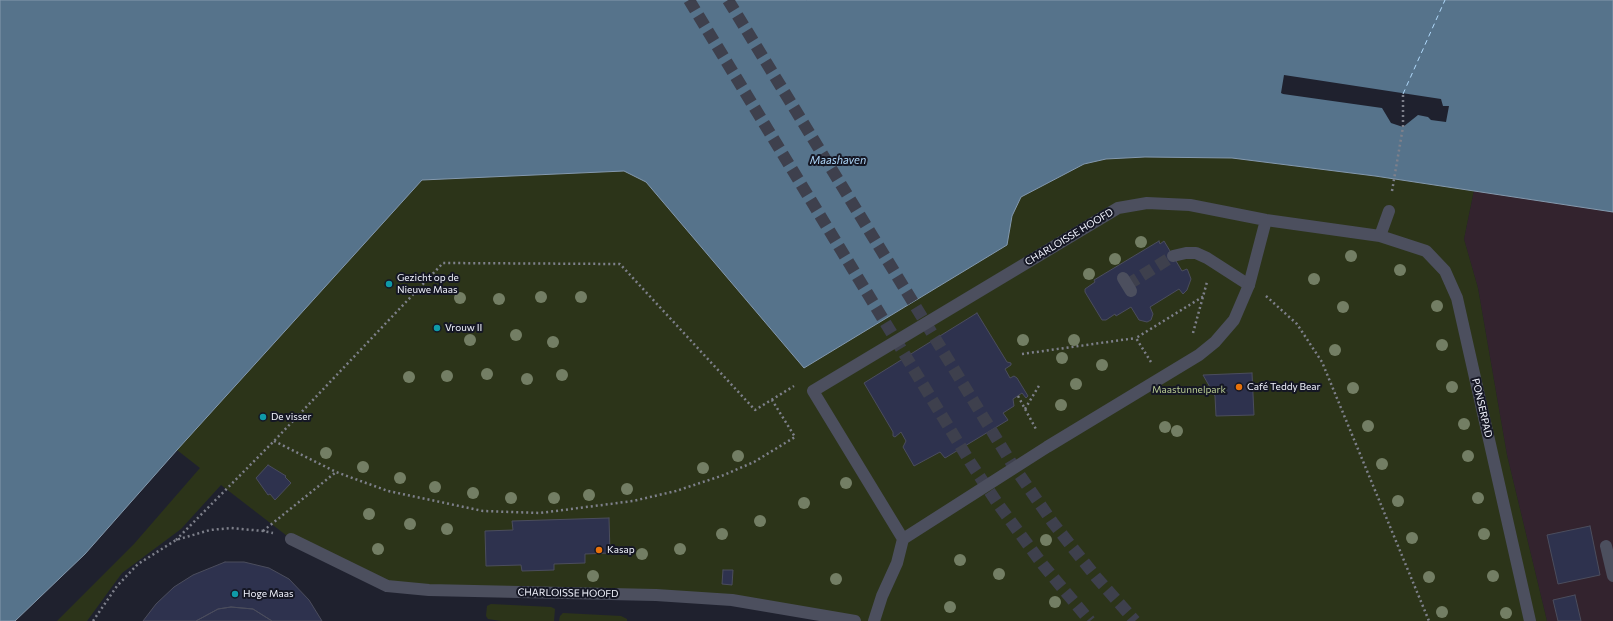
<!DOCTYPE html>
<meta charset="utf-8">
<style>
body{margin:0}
canvas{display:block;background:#1f212e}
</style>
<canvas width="1613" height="621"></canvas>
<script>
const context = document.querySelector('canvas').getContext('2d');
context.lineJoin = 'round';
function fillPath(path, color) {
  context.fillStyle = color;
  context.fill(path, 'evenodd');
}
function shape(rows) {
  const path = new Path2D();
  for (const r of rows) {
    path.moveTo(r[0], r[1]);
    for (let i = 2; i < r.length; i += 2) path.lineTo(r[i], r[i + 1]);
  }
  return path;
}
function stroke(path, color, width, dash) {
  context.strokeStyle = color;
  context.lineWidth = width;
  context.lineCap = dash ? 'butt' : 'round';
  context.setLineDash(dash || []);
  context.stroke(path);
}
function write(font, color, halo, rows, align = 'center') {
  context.font = font + ' Commissioner,sans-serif';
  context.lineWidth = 4;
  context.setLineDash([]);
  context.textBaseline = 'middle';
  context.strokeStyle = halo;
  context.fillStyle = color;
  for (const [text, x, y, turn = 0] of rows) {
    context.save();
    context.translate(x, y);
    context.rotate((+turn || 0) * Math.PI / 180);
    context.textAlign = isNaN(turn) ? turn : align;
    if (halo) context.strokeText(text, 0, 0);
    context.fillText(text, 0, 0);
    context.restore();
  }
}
const industrial = shape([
 [1474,190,1613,208,1613,621,1547,621,1507,455,1478,288,1464,239]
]);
const green = shape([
 [1145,157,1232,158,1375,176,1474,190,1464,239,1478,288,1507,455,1547,621,855,621,777,607,387,586,291,539,221,485,181,529,122,573,87,621,57,621,134,544,200,468,177,450,422,180,624,171,646,182,804,368,1007,245,1012,216,1021,197,1084,164,1106,159],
 [491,604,551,607,555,609,554,621,501,621,488,619,486,616,487,606],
 [563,613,621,616,627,619,627,621,559,621,560,616]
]);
const water = shape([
 [0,0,1613,0,1613,212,1375,176,1232,158,1145,157,1106,159,1084,164,1021,197,1012,216,1007,245,804,368,646,182,624,171,422,180,177,450,85,554,15,621,0,621,0,0]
]);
const pier = shape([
 [1284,75,1441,99,1443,106,1449,106,1446,122,1431,120,1428,117,1418,115,1403,127,1391,123,1382,108,1283,94,1281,93]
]);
const ferry = shape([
 [1403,94,1445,0]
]);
const building = shape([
 [1159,241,1160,244,1164,241,1182,271,1187,269,1188,271,1191,279,1187,290,1183,294,1179,289,1150,307,1153,314,1151,320,1147,322,1139,320,1131,307,1116,316,1115,314,1106,320,1102,320,1085,292,1085,289,1095,282,1094,280,1159,241],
 [977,313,1007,362,1011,363,1011,365,1005,369,1010,378,1014,376,1017,378,1028,396,1026,398,1022,393,1013,399,1014,406,1003,413,1008,420,945,458,940,452,914,466,903,447,906,441,901,432,895,437,893,436,893,432,864,383,977,313],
 [1252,373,1254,415,1216,416,1215,396,1203,375,1252,373],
 [268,465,286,476,285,477,291,483,275,500,270,494,268,495,256,478,268,465],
 [609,518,610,553,585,554,585,563,554,564,554,570,522,571,521,565,486,566,485,531,513,530,512,521,609,518],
 [1590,526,1600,575,1558,584,1547,535,1590,526],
 [225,562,244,562,269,568,289,579,309,600,322,621,272,621,253,609,231,607,218,609,196,621,143,621,156,604,174,587,193,575,225,562],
 [723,570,733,570,732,585,722,584,723,570],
 [1575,595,1581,621,1558,621,1553,600,1575,595],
 [231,607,253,609,272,621,196,621,218,609,231,607]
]);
const pedestrianTunnel = shape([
 [1127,285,1173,256]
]);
const trunkTunnel = shape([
 [689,0,970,462,998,504,1043,565,1090,621],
 [728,0,1012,464,1053,523,1096,577,1135,621]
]);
const path = shape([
 [1392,191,1403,127,1403,94],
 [1266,296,1297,324,1322,362,1429,621],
 [1193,333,1207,282],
 [1022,354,1136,338],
 [1151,362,1136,338,1204,296],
 [1018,396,1037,431],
 [1025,409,1040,384],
 [274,441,336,472,388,491,483,511,540,513,633,501,676,491,724,475,754,462,795,437,772,400],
 [263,531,336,472],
 [176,540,274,441,443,263,620,264,755,410,794,386],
 [93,621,117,586,138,564,176,540,210,530,231,528,263,531,273,533]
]);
const service = shape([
 [1606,546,1613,576]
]);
const pedestrian = shape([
 [1173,256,1186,253,1196,253,1207,258,1249,285],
 [1123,278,1131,291]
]);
const minor = shape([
 [1380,236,1389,211],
 [291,539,387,586,429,590,656,595,732,600,855,621],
 [903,539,813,391,1118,208,1147,203,1190,205,1266,220,1380,236,1426,251,1445,271,1457,298,1530,621],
 [874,621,882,596,897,563,903,539,1047,447,1199,355,1215,342,1234,320,1249,285,1266,220]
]);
const trees = [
 [1141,242],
 [1351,256],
 [1115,259],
 [1400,270],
 [1089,274],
 [1314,279],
 [541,297],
 [581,297],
 [460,298],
 [499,299],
 [1437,306],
 [1343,307],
 [516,335],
 [470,340],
 [1023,340],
 [1074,340],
 [553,342],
 [1442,345],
 [1335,350],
 [1062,358],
 [1102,365],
 [487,374],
 [562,375],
 [447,376],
 [409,377],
 [527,379],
 [1076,384],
 [1452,387],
 [1353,388],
 [1061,405],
 [1464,424],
 [1368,426],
 [1165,427],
 [1177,431],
 [326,453],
 [738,456],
 [1468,456],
 [1382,464],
 [363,467],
 [703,468],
 [400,478],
 [846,483],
 [435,487],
 [627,489],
 [473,493],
 [589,495],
 [511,498],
 [554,498],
 [1478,498],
 [1398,501],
 [804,503],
 [369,514],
 [760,521],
 [410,524],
 [447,529],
 [722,534],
 [1484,534],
 [1412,538],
 [1046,540],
 [378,549],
 [680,549],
 [642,554],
 [960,560],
 [999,574],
 [593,576],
 [1493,576],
 [1429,577],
 [836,579],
 [1055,602],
 [950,607],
 [1442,612],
 [1506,613]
];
const markers = [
 [389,284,4,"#0f9aa8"],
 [437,328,4,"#0f9aa8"],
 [1239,387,4,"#e8710a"],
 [263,417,4,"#0f9aa8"],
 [599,550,4,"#e8710a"],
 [235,594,4,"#0f9aa8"]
];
const streetNames = [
 ["CHARLOISSE HOOFD",1069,237,-31],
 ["PONSERPAD",1482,408,77],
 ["CHARLOISSE HOOFD",568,593,1]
];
const poiNames = [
 ["Gezicht op de",397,278],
 ["Nieuwe Maas",397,290],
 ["Vrouw II",445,328],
 ["Café Teddy Bear",1247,387],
 ["De visser",271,417],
 ["Kasap",607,550],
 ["Hoge Maas",243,594]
];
const parkNames = [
 ["Maastunnelpark",1189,390]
];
const waterNames = [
 ["Maashaven",838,160]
];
fillPath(industrial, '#33232e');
fillPath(green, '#2c3419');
fillPath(water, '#56738b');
stroke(water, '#8499ad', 1);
fillPath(pier, '#1f212e');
stroke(ferry, '#b0d9fb', 1, [5, 4]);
fillPath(building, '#2e324e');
stroke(building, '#4b4d5d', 1);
stroke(pedestrianTunnel, '#3e404d', 12, [12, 6]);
stroke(trunkTunnel, '#3e404d', 12, [12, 6]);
stroke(path, '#7e808b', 2.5, [2, 3]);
stroke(service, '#4c4f5e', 12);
stroke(pedestrian, '#4c4f5e', 12);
stroke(minor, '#4c4f5e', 12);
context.fillStyle = '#737e64';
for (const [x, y] of trees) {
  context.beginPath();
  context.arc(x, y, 6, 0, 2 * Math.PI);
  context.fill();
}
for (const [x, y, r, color] of markers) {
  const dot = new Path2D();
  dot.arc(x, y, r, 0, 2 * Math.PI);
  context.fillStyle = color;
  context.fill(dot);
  stroke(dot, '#151724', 1.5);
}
write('10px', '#f0f2fc', '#151724', streetNames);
write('10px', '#f0f2fc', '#151724', poiNames, 'left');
write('10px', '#b8cb91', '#151724', parkNames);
write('italic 11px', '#b0d9fb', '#151724', waterNames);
</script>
